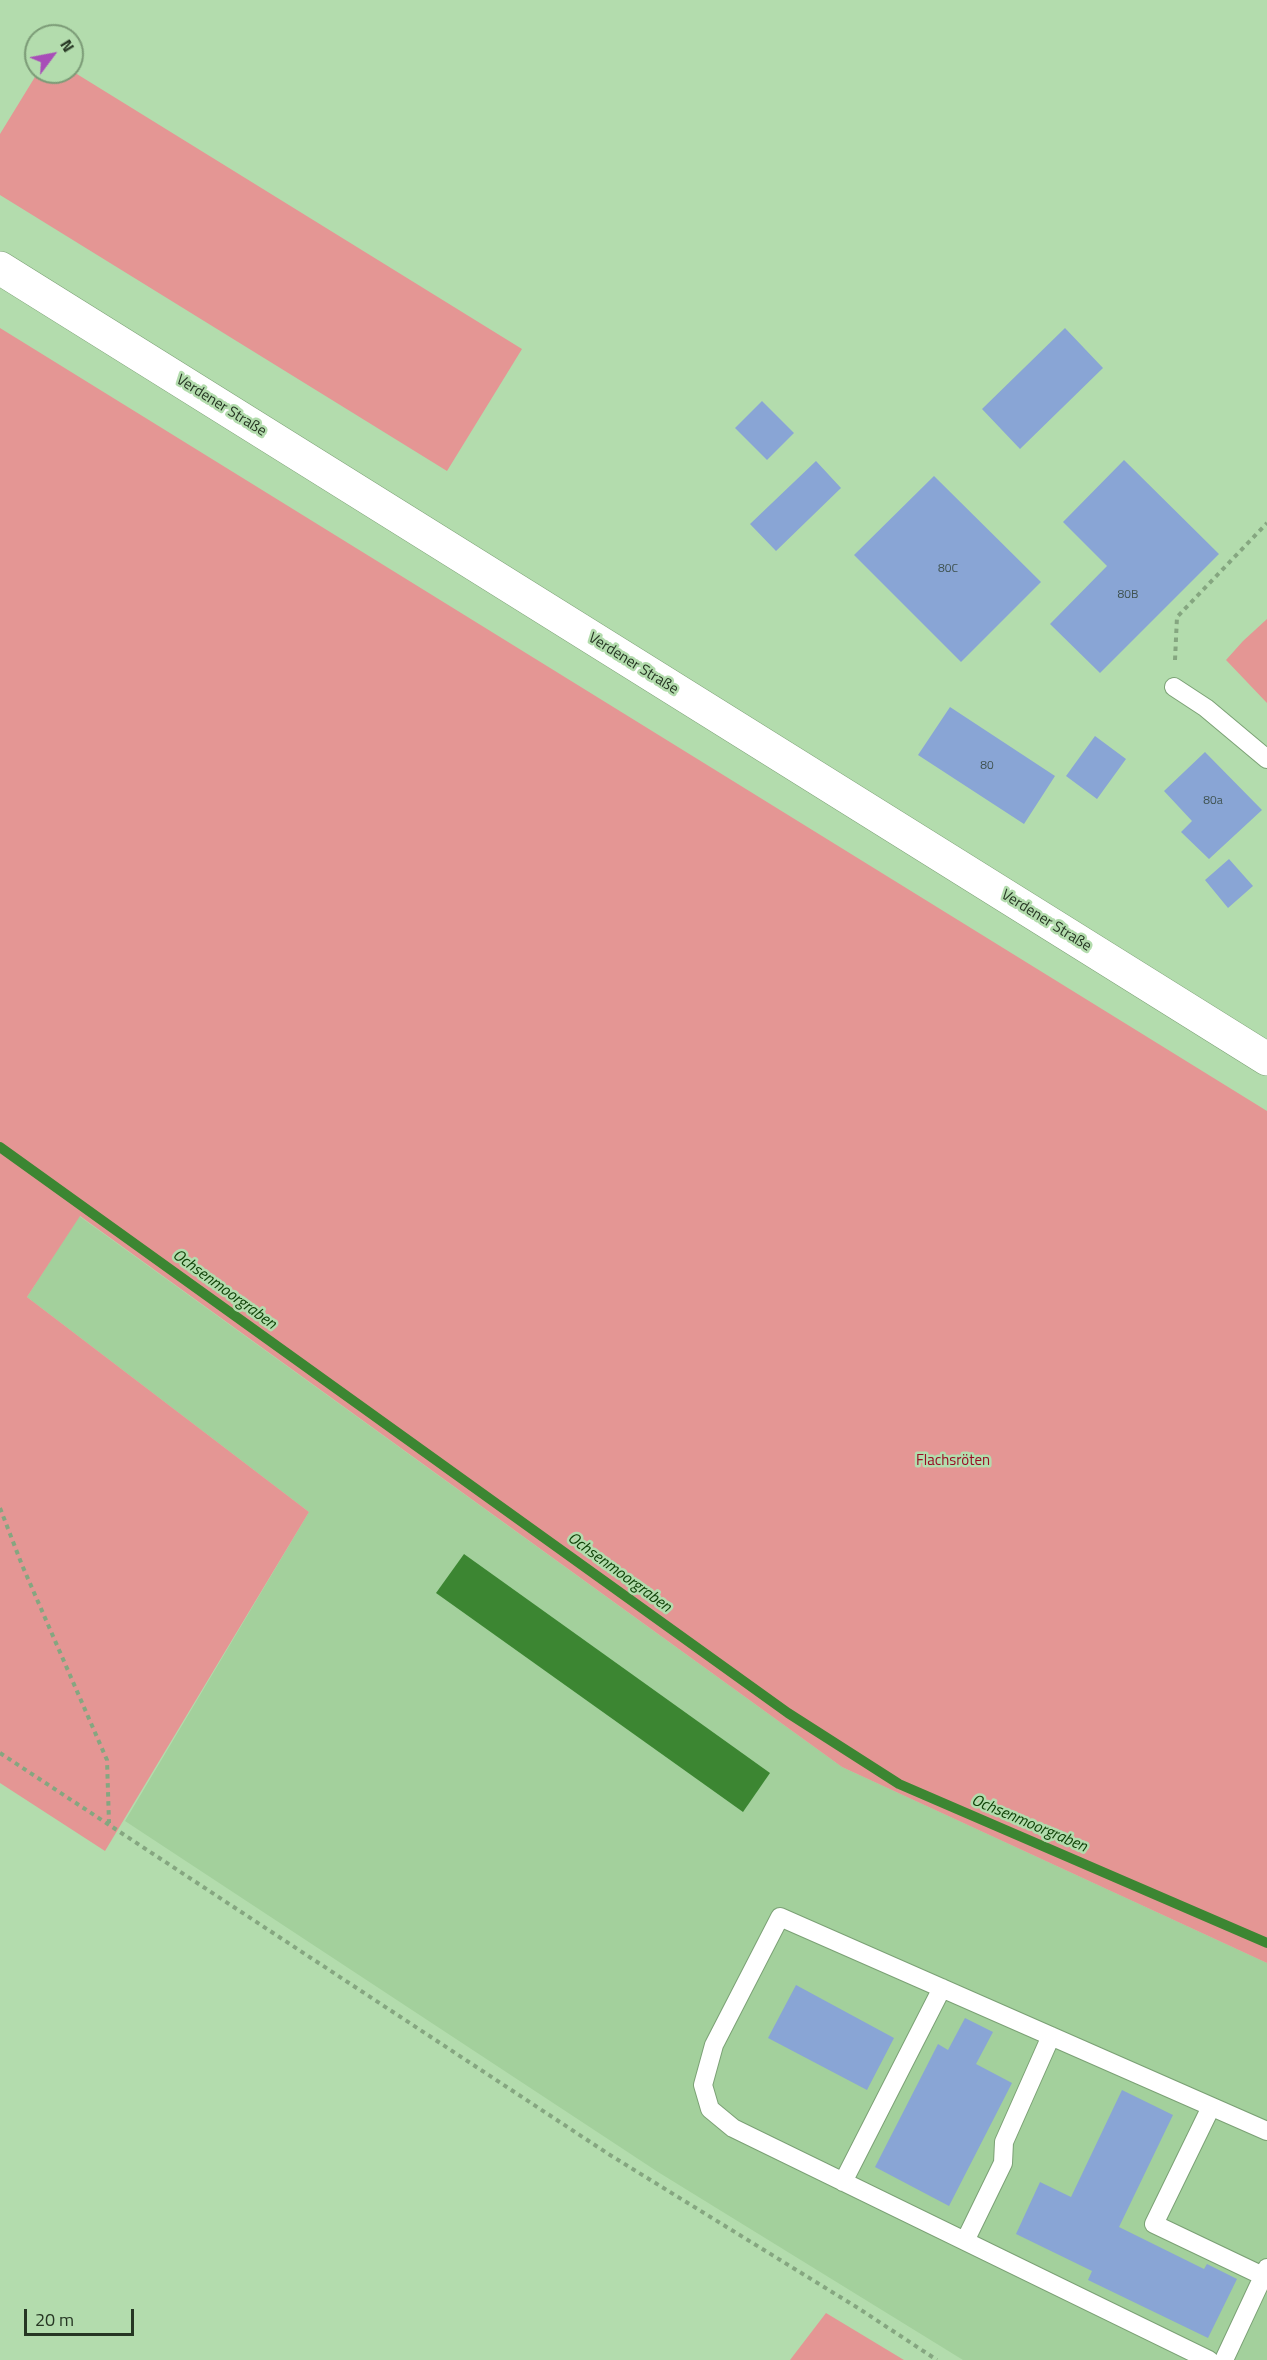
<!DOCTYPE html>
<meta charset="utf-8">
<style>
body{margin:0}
#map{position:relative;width:1267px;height:2360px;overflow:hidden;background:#b3dcad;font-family:"Titillium Web",sans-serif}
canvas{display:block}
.north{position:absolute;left:24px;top:24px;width:60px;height:60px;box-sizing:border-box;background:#b3dcad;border:2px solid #7b9a76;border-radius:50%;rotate:58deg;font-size:16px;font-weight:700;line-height:24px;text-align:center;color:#263623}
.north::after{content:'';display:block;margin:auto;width:21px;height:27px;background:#a84db8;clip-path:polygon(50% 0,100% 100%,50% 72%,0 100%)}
.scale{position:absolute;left:24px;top:2309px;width:110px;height:27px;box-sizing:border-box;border:3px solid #263623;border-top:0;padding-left:8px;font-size:18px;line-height:21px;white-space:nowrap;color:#263623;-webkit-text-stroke:4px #b3dcad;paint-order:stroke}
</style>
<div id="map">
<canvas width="1267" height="2360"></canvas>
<div class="north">N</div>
<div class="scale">20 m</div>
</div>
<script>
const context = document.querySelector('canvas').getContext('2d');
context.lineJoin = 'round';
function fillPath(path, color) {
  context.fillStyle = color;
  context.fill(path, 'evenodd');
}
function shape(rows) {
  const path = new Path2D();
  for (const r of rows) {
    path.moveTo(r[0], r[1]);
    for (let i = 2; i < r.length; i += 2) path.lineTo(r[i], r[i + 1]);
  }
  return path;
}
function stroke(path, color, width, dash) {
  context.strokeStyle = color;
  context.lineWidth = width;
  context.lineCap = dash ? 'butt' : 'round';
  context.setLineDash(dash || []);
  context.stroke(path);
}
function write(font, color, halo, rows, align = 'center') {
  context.font = font + ' "Titillium Web",sans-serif';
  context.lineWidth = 5;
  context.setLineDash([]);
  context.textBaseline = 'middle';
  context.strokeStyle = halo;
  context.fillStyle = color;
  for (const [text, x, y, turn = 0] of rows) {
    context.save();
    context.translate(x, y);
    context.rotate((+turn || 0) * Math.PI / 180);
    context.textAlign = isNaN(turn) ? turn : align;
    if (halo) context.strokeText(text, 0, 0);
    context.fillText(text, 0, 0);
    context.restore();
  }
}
const built = shape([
 [79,1216,842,1767,1267,1963,1267,2360,963,2360,658,2172,125,1821,309,1512,27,1297]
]);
const green = shape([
 [72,71,522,349,447,471,0,195,0,134,38,72],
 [0,328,1267,1111,1267,1963,842,1767,80,1216,27,1297,309,1512,105,1851,0,1783],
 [1267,619,1267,703,1226,660,1243,641],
 [826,2313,904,2360,790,2360]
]);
const water = shape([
 [464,1554,770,1773,743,1812,436,1593]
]);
const stream = shape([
 [0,1147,788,1713,899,1784,1267,1943]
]);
const building = shape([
 [1065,328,1103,368,1020,449,982,409],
 [762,401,794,433,767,460,735,428],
 [1124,460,1219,554,1100,673,1050,624,1107,566,1063,522],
 [816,461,841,488,776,551,750,524],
 [934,476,1041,582,961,662,854,555],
 [950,707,1055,776,1024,824,918,755],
 [1095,736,1126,759,1097,799,1066,776],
 [1205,752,1262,810,1209,859,1181,832,1192,821,1164,791],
 [1229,859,1253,886,1228,908,1205,880],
 [796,1985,894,2038,867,2090,768,2038],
 [965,2018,993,2032,976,2064,1012,2083,949,2206,875,2167,938,2044,948,2050],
 [1122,2090,1173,2115,1119,2227,1204,2269,1207,2264,1237,2279,1208,2338,1088,2280,1092,2271,1016,2234,1040,2182,1071,2197]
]);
const path = shape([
 [1175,660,1177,617,1267,523],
 [0,1508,22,1565,107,1760,109,1823],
 [0,1753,610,2155,858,2308,937,2360]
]);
const service = shape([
 [1174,687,1206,708,1267,759],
 [1211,2107,1154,2224,1263,2276],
 [843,2182,942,1988],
 [965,2241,1003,2163,1004,2142,1051,2036],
 [1209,2360,733,2128,710,2109,703,2085,714,2045,780,1917,1267,2131],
 [1224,2360,1267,2268]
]);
const primary = shape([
 [0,268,1267,1059]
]);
const numberNames = [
 ["80C",948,569],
 ["80B",1128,595],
 ["80",987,766],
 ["80a",1213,801]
];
const streetNames = [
 ["Verdener Straße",221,406,32],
 ["Verdener Straße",633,664,32],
 ["Verdener Straße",1046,921,32]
];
const parkNames = [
 ["Flachsröten",953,1461]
];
const waterNames = [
 ["Ochsenmoorgraben",224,1290,36],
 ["Ochsenmoorgraben",619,1573,36],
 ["Ochsenmoorgraben",1029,1824,23]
];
fillPath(built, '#a3d09c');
fillPath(green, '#e49694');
fillPath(water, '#3c8632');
stroke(stream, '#3c8632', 10);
fillPath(building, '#89a5d5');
stroke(service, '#7ba175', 20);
stroke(primary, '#7ba175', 34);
stroke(path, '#85a680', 4, [4.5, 4.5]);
stroke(service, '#fff', 18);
stroke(primary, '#fff', 33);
write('12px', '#3f5250', null, numberNames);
write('15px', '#263623', '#b3dcad', streetNames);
write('15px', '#990b24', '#b3dcad', parkNames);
write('italic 16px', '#0f4207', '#b3dcad', waterNames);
</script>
